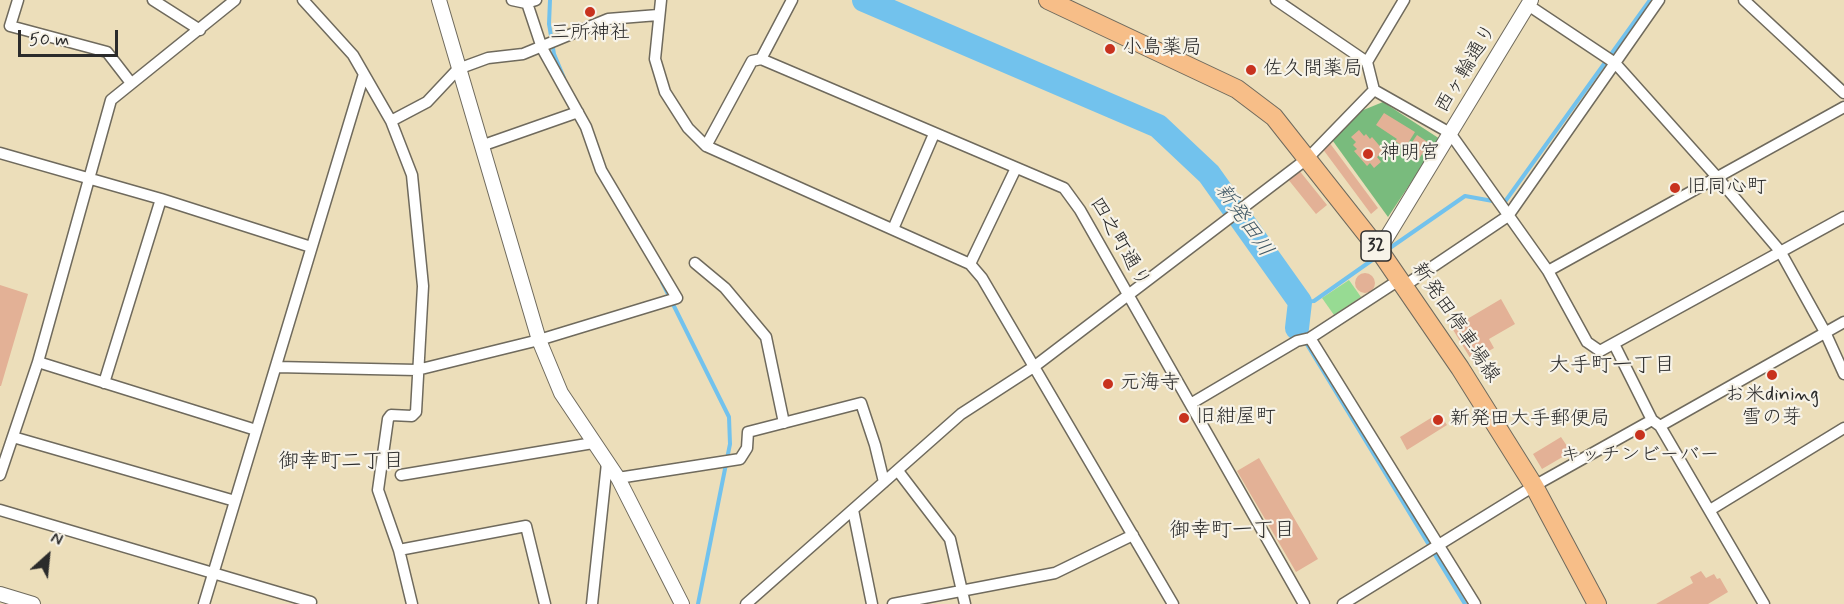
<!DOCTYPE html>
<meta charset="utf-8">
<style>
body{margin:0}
#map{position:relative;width:1844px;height:604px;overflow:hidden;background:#ecdeba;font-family:Mynerve,sans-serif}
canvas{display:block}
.north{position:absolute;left:18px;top:526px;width:60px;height:60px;-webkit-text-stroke:4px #f7f3e8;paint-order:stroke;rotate:27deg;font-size:16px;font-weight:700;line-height:24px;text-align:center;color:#2b2b2b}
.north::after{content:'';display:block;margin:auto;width:21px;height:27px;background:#2b2b2b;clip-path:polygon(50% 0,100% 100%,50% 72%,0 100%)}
.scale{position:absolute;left:18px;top:30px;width:100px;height:27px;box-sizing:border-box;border:3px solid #2b2b2b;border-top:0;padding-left:8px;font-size:18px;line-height:21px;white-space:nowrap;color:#2b2b2b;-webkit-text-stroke:4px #f7f3e8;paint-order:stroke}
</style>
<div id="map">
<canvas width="1844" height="604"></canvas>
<div class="north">N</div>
<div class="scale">50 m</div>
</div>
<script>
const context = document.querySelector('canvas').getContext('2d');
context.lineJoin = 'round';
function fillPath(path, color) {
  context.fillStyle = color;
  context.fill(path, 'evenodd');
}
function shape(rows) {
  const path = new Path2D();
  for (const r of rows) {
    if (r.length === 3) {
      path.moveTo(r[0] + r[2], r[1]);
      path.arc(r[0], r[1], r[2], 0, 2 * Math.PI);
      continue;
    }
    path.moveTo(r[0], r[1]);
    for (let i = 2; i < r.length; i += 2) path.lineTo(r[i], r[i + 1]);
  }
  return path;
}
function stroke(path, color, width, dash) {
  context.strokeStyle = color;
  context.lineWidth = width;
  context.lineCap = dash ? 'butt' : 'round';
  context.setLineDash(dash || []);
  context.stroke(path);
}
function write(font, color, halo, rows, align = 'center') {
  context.font = font + ' Mynerve,"Klee One",sans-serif';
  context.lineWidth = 4.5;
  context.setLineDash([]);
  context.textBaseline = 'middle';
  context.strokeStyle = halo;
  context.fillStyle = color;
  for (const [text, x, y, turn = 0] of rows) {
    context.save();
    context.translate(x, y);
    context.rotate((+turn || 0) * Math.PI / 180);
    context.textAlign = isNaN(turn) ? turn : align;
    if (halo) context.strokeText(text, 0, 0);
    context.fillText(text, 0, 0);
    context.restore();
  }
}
const green = shape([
 [1349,280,1361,297,1334,315,1322,298]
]);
const forest = shape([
 [1383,102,1440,139,1388,217,1330,137,1356,113]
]);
const stream = shape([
 [550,0,549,24,554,54,564,78],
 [1387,250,1465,196,1504,203,1650,0],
 [662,282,729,417,730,444,698,604],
 [1300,302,1314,301,1378,256],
 [1297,328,1465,604]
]);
const river = shape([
 [864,0,1158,126,1209,174,1300,302,1297,328]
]);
const building = shape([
 [1384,113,1415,132,1405,148,1395,141,1397,139,1376,125],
 [1359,130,1364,136,1366,134,1370,139,1372,137,1384,151,1377,157,1381,162,1374,168,1370,163,1367,166,1354,151,1357,149,1353,145,1356,142,1351,137],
 [1417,135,1429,143,1417,162,1404,154],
 [1329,142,1378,208,1371,214,1322,148],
 [1298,169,1327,205,1316,214,1287,178],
 [1365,283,10],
 [0,285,28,294,1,386,0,386],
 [1501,299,1515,324,1489,339,1494,348,1472,361,1452,328],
 [1439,413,1447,425,1407,450,1400,437],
 [1561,437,1571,452,1542,469,1533,454],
 [1259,458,1318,559,1296,572,1237,471],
 [1701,571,1706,578,1714,574,1717,579,1720,578,1728,592,1708,604,1656,604,1693,583,1690,577]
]);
const minor = shape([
 [18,0,10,26,107,52,131,83],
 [153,0,200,30],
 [303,0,353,55,391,121,427,102,458,69,488,58,523,54,608,19,658,15],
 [512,0,526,3,536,0],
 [661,0,655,59,665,92,688,128,706,146,970,264,982,278,1173,604],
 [1276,0,1367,62],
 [1744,0,1844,93],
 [1528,5,1615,63,1717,177,1780,251,1825,332,1844,374],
 [761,59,1064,188,1080,210,1304,604],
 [1374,90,1450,133,1548,271,1587,342,1600,351,1844,217],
 [391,121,412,175,423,286,416,412,412,416,391,415,388,419,378,490,399,550],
 [481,146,578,112],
 [706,146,752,61,761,59,792,0],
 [0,153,161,199,311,247],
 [893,229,934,134],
 [695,263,725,288,766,337,784,423],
 [970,264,1016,168],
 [1548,271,1844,107],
 [1404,286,1508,216,1659,0],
 [1310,338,1475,604],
 [1614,344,1652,420,1660,426,1764,604],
 [38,362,256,430],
 [276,367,417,370,539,340,677,298,601,170,586,127,542,48,526,0],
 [104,383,161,199],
 [1192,403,1297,341,1310,338,1399,280],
 [1660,426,1844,322],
 [13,437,235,501],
 [898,471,950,539,965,604],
 [0,475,38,362,111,100,235,0],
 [401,475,593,443],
 [618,478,740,459,747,448,748,432,861,403,875,445,884,482],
 [0,510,311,602],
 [853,510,872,604],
 [1710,510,1844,428],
 [204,604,364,74],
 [412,604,399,550,526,526,545,604],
 [592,604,607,463],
 [746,604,961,414,1035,366,1308,158,1374,90,1367,62,1404,0],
 [893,604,1055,573,1133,535],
 [1343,604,1534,486,1652,420]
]);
const tertiary = shape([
 [439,0,539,340,561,393,618,478,682,604],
 [1379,250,1531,0],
 [0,594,33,604]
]);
const primary = shape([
 [1048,0,1237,89,1274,117,1379,250,1460,368,1534,486,1597,604]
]);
const markers = [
 [590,12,6,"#c8321e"],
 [1110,49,6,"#c8321e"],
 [1251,70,6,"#c8321e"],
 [1368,154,6,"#c8321e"],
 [1675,188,6,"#c8321e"],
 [1772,375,6,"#c8321e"],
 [1108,384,6,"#c8321e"],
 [1184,418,6,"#c8321e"],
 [1438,420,6,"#c8321e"],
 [1640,435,6,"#c8321e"]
];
const shields = [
 [1376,246,30]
];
const shieldNames = [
 ["32",1376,246]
];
const poiNames = [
 ["三所神社",590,34,"center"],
 ["小島薬局",1122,49],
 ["佐久間薬局",1263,70],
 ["神明宮",1380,154],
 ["旧同心町",1687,188],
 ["元海寺",1120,384],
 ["お米dining",1772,396,"center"],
 ["雪の芽",1772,419,"center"],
 ["旧紺屋町",1196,418],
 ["新発田大手郵便局",1450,420],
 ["キッチンビーバー",1640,456,"center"]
];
const streetNames = [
 ["西ヶ輪通り",1467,69,-59],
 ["四之町通り",1119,243,60],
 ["新発田停車場線",1455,323,56]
];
const waterNames = [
 ["新発田川",1243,221,55]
];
const neighbourhoodNames = [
 ["大手町一丁目",1612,367],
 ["御幸町二丁目",341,463],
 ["御幸町一丁目",1232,532]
];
fillPath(green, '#97db93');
fillPath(forest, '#79bb7d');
stroke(stream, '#72c2ed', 4);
stroke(river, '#72c2ed', 24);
fillPath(building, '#e3b196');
stroke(minor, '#6f6a5d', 13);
stroke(tertiary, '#6f6a5d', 16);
stroke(primary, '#6f6a5d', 20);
stroke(minor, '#fff', 10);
stroke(tertiary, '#fff', 14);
stroke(primary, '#f7be88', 18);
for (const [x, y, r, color] of markers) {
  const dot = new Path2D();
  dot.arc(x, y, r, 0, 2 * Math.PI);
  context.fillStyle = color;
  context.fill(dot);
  stroke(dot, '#f7f3e8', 2);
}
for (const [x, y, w] of shields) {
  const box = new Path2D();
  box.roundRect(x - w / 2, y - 15, w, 30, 4.5);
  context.fillStyle = '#f7f3e8';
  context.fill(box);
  stroke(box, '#2b2b2b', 1.5);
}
write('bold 18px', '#2b2b2b', null, shieldNames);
write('20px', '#2b2b2b', '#f7f3e8', poiNames, 'left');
write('20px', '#2b2b2b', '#f7f3e8', streetNames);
write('italic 21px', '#405865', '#f7f3e8', waterNames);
write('21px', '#2b2b2b', '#f7f3e8', neighbourhoodNames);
</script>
